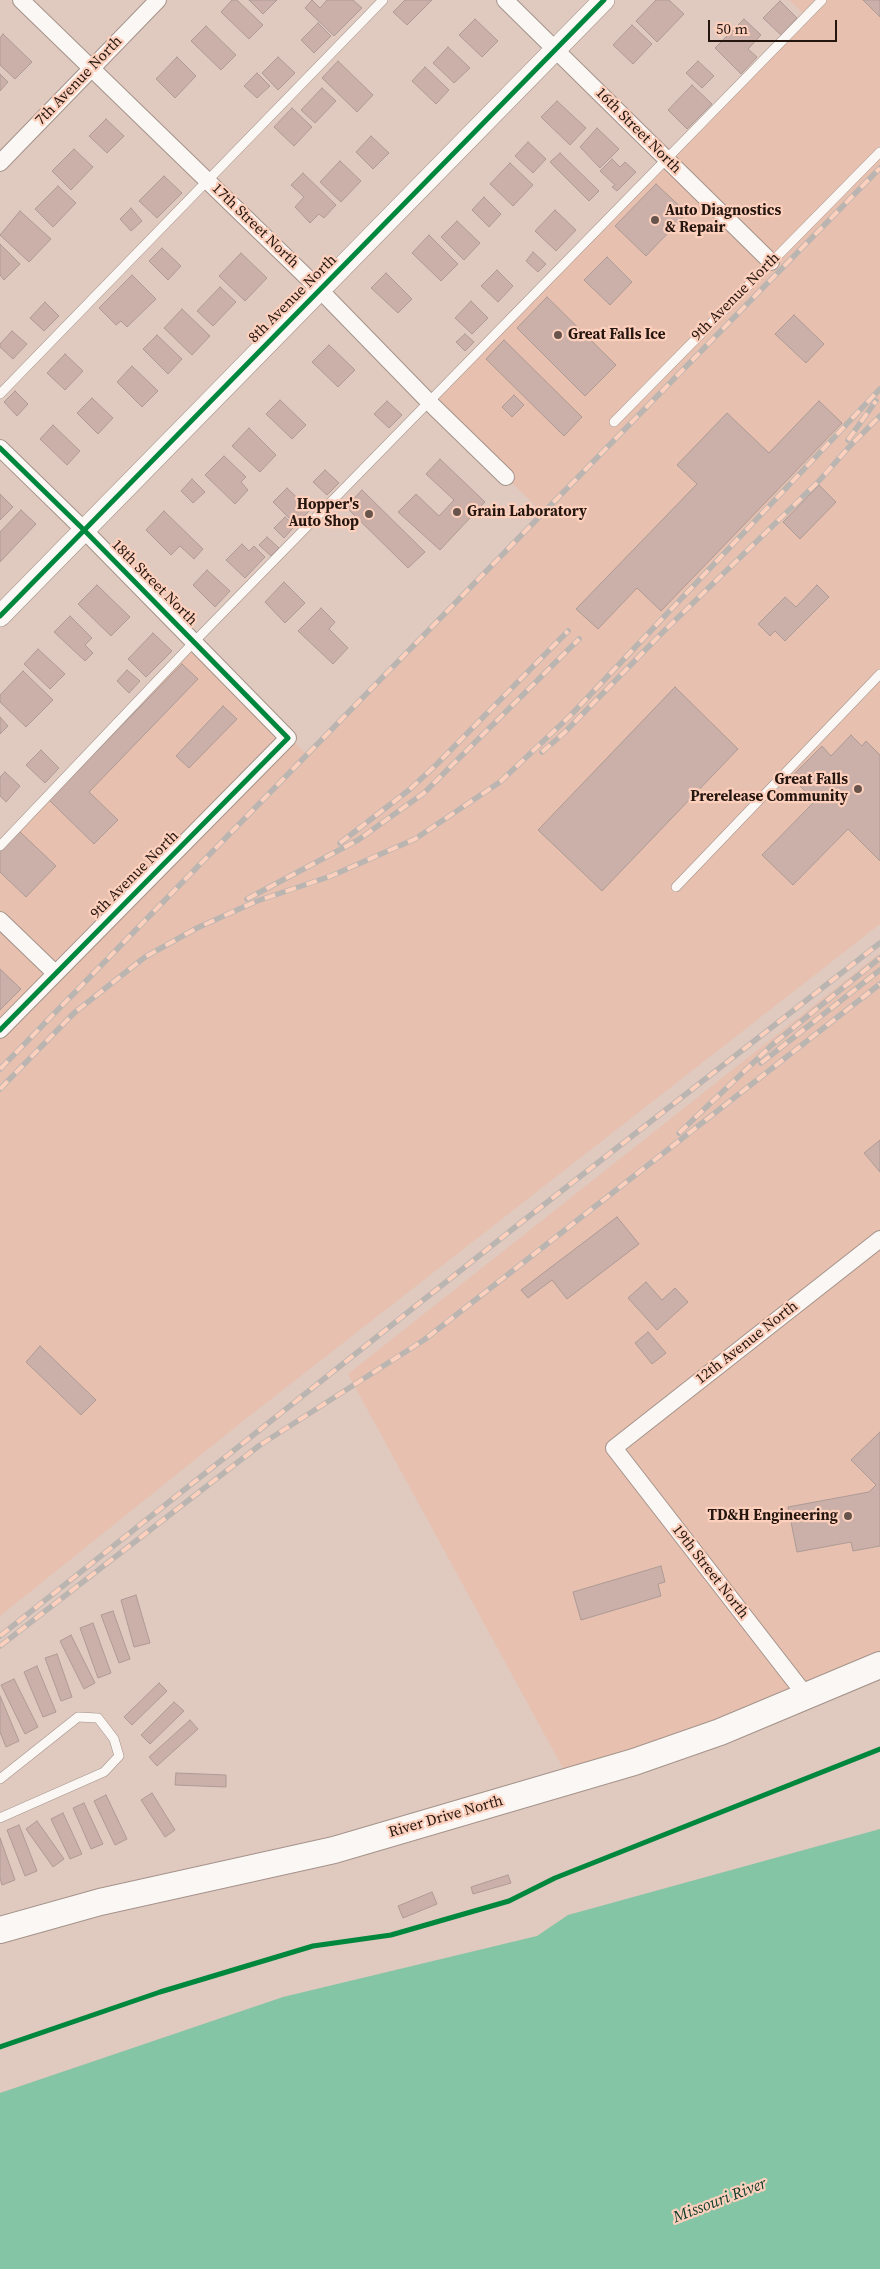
<!DOCTYPE html>
<style>
body{margin:0}
#map{position:relative;width:880px;height:2269px;overflow:hidden;background:#e0c9be;font-family:"Source Serif 4",serif}
canvas{display:block}
.scale{position:absolute;left:708px;top:20px;width:129px;height:22px;box-sizing:border-box;border:2px solid #261610;border-top:0;padding-left:6px;font-size:15px;line-height:18px;white-space:nowrap;color:#261610;-webkit-text-stroke:4px #fcd0bc;paint-order:stroke}
</style>
<div id="map">
<canvas width="880" height="2269"></canvas>
<div class="scale">50 m</div>
</div>
<script>
const context = document.querySelector('canvas').getContext('2d');
context.lineJoin = 'round';
function fillPath(path, color) {
  context.fillStyle = color;
  context.fill(path, 'evenodd');
}
function shape(rows) {
  const path = new Path2D();
  for (const r of rows) {
    path.moveTo(r[0], r[1]);
    for (let i = 2; i < r.length; i += 2) path.lineTo(r[i], r[i + 1]);
  }
  return path;
}
function stroke(path, color, width, dash) {
  context.strokeStyle = color;
  context.lineWidth = width;
  context.lineCap = dash ? 'butt' : 'round';
  context.setLineDash(dash || []);
  context.stroke(path);
}
function write(font, color, halo, rows, align = 'center') {
  context.font = font + ' "Source Serif 4",serif';
  context.lineWidth = 4.5;
  context.setLineDash([]);
  context.textBaseline = 'middle';
  context.strokeStyle = halo;
  context.fillStyle = color;
  for (const [text, x, y, turn = 0] of rows) {
    context.save();
    context.translate(x, y);
    context.rotate((+turn || 0) * Math.PI / 180);
    context.textAlign = isNaN(turn) ? turn : align;
    if (halo) context.strokeText(text, 0, 0);
    context.fillText(text, 0, 0);
    context.restore();
  }
}
const built = shape([
 [789,0,880,0,880,924,243,1421,0,1616,0,846,194,642,307,755,543,513,430,403,806,16],
 [880,953,880,1664,570,1781,348,1374]
]);
const water = shape([
 [880,1829,880,2269,0,2269,0,2093,283,1997,537,1936,568,1915]
]);
const building = shape([
 [232,0,237,0,263,25,249,39,221,12,232,0],
 [249,0,277,0,263,14,249,0],
 [312,0,320,8,327,0,353,0,362,8,334,36,305,8,312,0],
 [405,0,432,0,407,25,393,12,405,0],
 [656,0,669,0,684,14,657,42,636,21,656,0],
 [863,0,880,0,880,17,863,0],
 [780,1,797,18,781,35,763,18,780,1],
 [475,19,498,41,482,57,459,35,475,19],
 [744,19,761,35,748,49,757,57,741,74,715,48,744,19],
 [318,23,331,36,314,53,301,40,318,23],
 [632,25,652,44,633,64,613,45,632,25],
 [206,26,236,55,221,70,191,41,206,26],
 [3,34,32,62,15,79,0,65,0,38,3,34],
 [448,47,470,68,454,83,433,63,448,47],
 [177,57,196,76,175,98,156,79,177,57],
 [278,57,295,73,278,90,262,73,278,57],
 [338,61,373,95,357,112,322,78,338,61],
 [698,61,714,76,702,88,686,73,698,61],
 [425,67,449,90,436,104,412,81,425,67],
 [257,73,270,86,257,98,244,86,257,73],
 [0,74,8,82,0,91,0,74],
 [692,85,712,104,687,129,668,110,692,85],
 [322,88,336,101,315,123,301,110,322,88],
 [557,101,586,128,570,145,541,117,557,101],
 [292,108,312,127,294,146,274,127,292,108],
 [106,119,124,136,107,153,89,136,106,119],
 [597,128,619,149,600,168,580,147,597,128],
 [371,136,389,153,373,169,356,152,371,136],
 [528,142,546,159,533,173,515,156,528,142],
 [74,149,93,167,71,190,52,171,74,149],
 [560,153,599,191,589,201,550,162,560,153],
 [612,159,620,167,625,162,636,172,617,191,612,187,615,185,600,171,612,159],
 [340,161,361,181,341,202,320,182,340,161],
 [510,163,533,185,513,206,490,184,510,163],
 [303,173,336,205,324,218,319,214,310,223,295,207,304,197,291,185,303,173],
 [164,176,182,193,157,218,139,201,164,176],
 [656,184,687,213,646,256,615,226,656,184],
 [58,186,76,203,53,227,35,209,58,186],
 [484,197,501,214,489,227,472,210,484,197],
 [131,208,142,221,131,231,120,219,131,208],
 [555,210,576,230,556,251,535,231,555,210],
 [20,211,51,239,29,262,0,235,20,211],
 [457,221,480,243,464,260,441,237,457,221],
 [429,235,458,264,441,281,412,253,429,235],
 [0,244,20,264,4,280,0,275,0,244],
 [162,248,181,266,168,280,149,261,162,248],
 [533,252,546,264,538,272,526,261,533,252],
 [241,253,267,278,245,301,219,276,241,253],
 [607,257,632,282,610,305,584,280,607,257],
 [497,270,513,286,498,302,481,286,497,270],
 [386,273,412,299,398,313,371,288,386,273],
 [132,275,156,299,127,327,121,321,116,325,99,308,132,275],
 [220,287,236,302,213,326,197,311,220,287],
 [547,297,616,365,585,396,517,328,547,297],
 [471,301,488,318,472,334,455,318,471,301],
 [45,302,59,316,44,331,30,318,45,302],
 [182,309,210,336,192,355,164,328,182,309],
 [794,315,824,344,806,363,775,334,794,315],
 [12,331,27,344,13,359,0,347,0,344,12,331],
 [465,334,474,342,465,351,456,342,465,334],
 [157,335,182,359,168,374,143,349,157,335],
 [504,340,582,417,564,436,486,359,504,340],
 [329,345,355,370,338,387,312,362,329,345],
 [65,354,83,371,65,390,47,373,65,354],
 [132,366,158,391,142,407,117,382,132,366],
 [15,391,28,404,17,416,4,402,15,391],
 [514,395,524,405,512,417,502,407,514,395],
 [92,398,113,418,98,434,77,413,92,398],
 [280,400,306,425,292,439,266,414,280,400],
 [387,401,402,415,389,428,374,414,387,401],
 [819,401,842,423,661,611,637,588,598,629,576,609,697,484,677,465,727,413,769,453,819,401],
 [53,425,80,451,67,465,40,439,53,425],
 [249,428,276,455,260,472,232,446,249,428],
 [224,456,246,477,241,482,248,490,235,504,205,475,224,456],
 [440,459,485,502,440,550,398,512,416,494,439,516,454,500,426,474,440,459],
 [325,470,339,483,327,495,313,482,325,470],
 [192,479,205,492,193,503,181,491,192,479],
 [819,485,836,502,800,539,783,522,819,485],
 [287,488,310,510,296,525,273,502,287,488],
 [362,490,425,552,408,568,346,507,362,490],
 [0,494,13,507,0,520,0,494],
 [21,510,36,524,0,562,0,532,21,510],
 [164,511,203,549,194,559,180,546,171,555,146,530,164,511],
 [285,517,295,526,284,538,274,528,285,517],
 [267,537,279,548,271,556,259,545,267,537],
 [242,544,249,551,254,546,265,557,245,578,226,560,242,544],
 [207,570,230,591,215,607,193,585,207,570],
 [284,582,305,603,285,623,265,602,284,582],
 [97,585,130,617,111,636,78,604,97,585],
 [817,585,829,597,785,641,775,631,770,636,758,624,785,597,796,607,817,585],
 [321,608,335,622,329,629,348,648,333,664,298,631,321,608],
 [70,616,92,638,85,645,93,653,85,661,54,632,70,616],
 [153,633,172,651,146,677,128,659,153,633],
 [38,649,65,674,50,689,24,664,38,649],
 [182,664,198,679,89,792,118,820,94,844,49,800,182,664],
 [127,670,140,681,129,693,117,681,127,670],
 [23,671,53,700,26,727,0,702,0,695,23,671],
 [675,687,738,749,602,891,538,830,675,687],
 [223,706,237,719,189,768,176,756,223,706],
 [0,717,8,726,0,734,0,717],
 [851,735,862,746,866,741,880,755,880,861,848,829,793,885,762,855,815,801,791,777,822,746,831,756,851,735],
 [41,750,59,768,45,783,26,765,41,750],
 [5,772,20,786,6,802,0,796,0,777,5,772],
 [19,831,56,866,26,897,0,872,0,851,19,831],
 [0,969,21,989,0,1010,0,969],
 [880,1140,880,1172,864,1153,880,1140],
 [617,1217,639,1244,567,1299,552,1280,528,1298,521,1290,617,1217],
 [646,1282,662,1300,675,1288,688,1302,657,1330,628,1298,646,1282],
 [648,1332,666,1353,652,1364,635,1343,648,1332],
 [40,1346,96,1400,81,1415,26,1362,40,1346],
 [880,1432,880,1546,853,1551,851,1542,797,1552,788,1507,869,1492,876,1485,851,1460,880,1432],
 [661,1566,665,1582,658,1584,661,1596,581,1620,573,1592,661,1566],
 [136,1595,150,1643,134,1647,121,1600,136,1595],
 [113,1611,130,1659,119,1663,101,1615,113,1611],
 [93,1623,111,1673,98,1678,80,1628,93,1623],
 [71,1635,95,1683,84,1689,60,1641,71,1635],
 [57,1654,72,1697,61,1701,45,1658,57,1654],
 [37,1666,56,1712,43,1717,24,1672,37,1666],
 [14,1679,38,1727,25,1734,1,1685,14,1679],
 [159,1683,167,1691,132,1725,124,1717,159,1683],
 [0,1696,19,1741,6,1747,0,1732,0,1696],
 [174,1702,184,1711,150,1744,141,1735,174,1702],
 [190,1720,198,1729,157,1766,149,1757,190,1720],
 [176,1773,226,1775,226,1787,175,1785,176,1773],
 [152,1793,175,1830,165,1837,141,1800,152,1793],
 [106,1795,127,1839,115,1845,94,1801,106,1795],
 [84,1803,103,1844,91,1849,73,1808,84,1803],
 [63,1813,82,1854,70,1859,51,1819,63,1813],
 [37,1821,64,1859,53,1867,26,1829,37,1821],
 [19,1825,37,1871,25,1876,7,1830,19,1825],
 [0,1838,15,1880,2,1885,0,1878,0,1838],
 [508,1875,511,1883,473,1894,471,1887,508,1875],
 [432,1892,437,1904,403,1918,398,1906,432,1892]
]);
const service = shape([
 [0,394,383,0],
 [614,422,880,152],
 [0,846,194,642,822,0],
 [676,887,880,674],
 [0,1779,78,1717,98,1718,114,1739,119,1756,104,1772,0,1818]
]);
const minor = shape([
 [21,0,320,290,430,403,506,477],
 [505,0,771,262],
 [0,163,158,0],
 [0,448,83,529,288,738,0,1030],
 [0,920,55,973],
 [807,1697,614,1448,880,1239]
]);
const tertiary = shape([
 [0,616,604,0]
]);
const primary = shape([
 [0,1930,100,1902,334,1850,634,1762,720,1732,880,1665]
]);
const rail = shape([
 [848,440,876,401],
 [542,752,564,733,662,633,818,482,850,446,880,416],
 [340,843,409,790,436,765,568,631],
 [247,899,358,840,424,793,579,639],
 [761,1063,880,970],
 [0,1069,880,168],
 [0,1089,74,1013,145,957,197,928,257,901,331,876,415,839,500,782,570,716,880,389],
 [679,1133,773,1044,880,958],
 [0,1636,514,1228,880,943],
 [0,1646,260,1445,424,1340,880,984]
]);
const cycleway = shape([
 [0,448,83,529,288,738,0,1030],
 [0,616,604,0],
 [0,2047,160,1992,313,1946,391,1935,509,1901,555,1878,880,1749]
]);
const markers = [
 [655,220,5,"#67554d"],
 [558,335,5,"#67554d"],
 [457,512,5,"#67554d"],
 [369,514,5,"#67554d"],
 [858,789,5,"#67554d"],
 [848,1516,5,"#67554d"]
];
const streetNames = [
 ["7th Avenue North",79,81,-46],
 ["16th Street North",638,131,45],
 ["17th Street North",255,226,44],
 ["9th Avenue North",736,297,-45],
 ["8th Avenue North",293,299,-45],
 ["18th Street North",154,583,45],
 ["9th Avenue North",135,875,-45],
 ["12th Avenue North",747,1343,-38],
 ["19th Street North",710,1572,52],
 ["River Drive North",446,1817,-16]
];
const poiNames = [
 ["Auto Diagnostics",665,211],
 ["& Repair",665,228],
 ["Great Falls Ice",568,335],
 ["Hopper's",359,505,"right"],
 ["Auto Shop",359,522,"right"],
 ["Grain Laboratory",467,512],
 ["Great Falls",848,780,"right"],
 ["Prerelease Community",848,797,"right"],
 ["TD&H Engineering",838,1516,"right"]
];
const waterNames = [
 ["Missouri River",720,2201,-21]
];
fillPath(built, '#e7c0af');
fillPath(water, '#84c5a5');
fillPath(building, '#cbb0a9');
stroke(building, '#ae9b95', 1);
stroke(service, '#a4938a', 10);
stroke(minor, '#a4938a', 18);
stroke(tertiary, '#a4938a', 22);
stroke(primary, '#a4938a', 28);
stroke(service, '#faf7f5', 9);
stroke(minor, '#faf7f5', 16);
stroke(tertiary, '#faf7f5', 21);
stroke(primary, '#faf7f5', 26);
stroke(rail, '#bbb5b2', 5.5);
stroke(rail, '#fcd0bc', 4, [11]);
stroke(cycleway, '#00873e', 5);
for (const [x, y, r, color] of markers) {
  const dot = new Path2D();
  dot.arc(x, y, r, 0, 2 * Math.PI);
  context.fillStyle = color;
  context.fill(dot);
  stroke(dot, '#fcd0bc', 2);
}
write('15px', '#261610', '#fcd0bc', streetNames);
write('bold 15px', '#261610', '#fcd0bc', poiNames, 'left');
write('italic 16px', '#0c3a2a', '#fcd0bc', waterNames);
</script>
